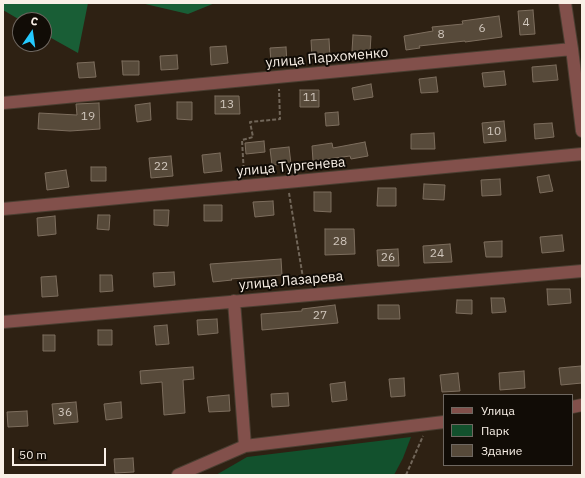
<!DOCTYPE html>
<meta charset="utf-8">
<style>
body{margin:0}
#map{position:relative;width:585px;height:478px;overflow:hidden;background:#2e2113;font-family:"IBM Plex Sans",sans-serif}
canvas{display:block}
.frame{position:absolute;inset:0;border:4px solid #f9f0e7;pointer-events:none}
.legend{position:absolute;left:443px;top:394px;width:130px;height:72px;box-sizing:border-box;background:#110c06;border:1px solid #6e6760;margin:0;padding:5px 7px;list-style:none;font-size:12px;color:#f9f0e7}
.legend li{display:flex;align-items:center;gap:8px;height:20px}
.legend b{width:20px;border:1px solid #6e6760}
.north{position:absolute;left:12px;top:12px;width:40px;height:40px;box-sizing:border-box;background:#110c06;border:1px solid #6e6760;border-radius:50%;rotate:13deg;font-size:11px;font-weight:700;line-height:16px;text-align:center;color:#f9f0e7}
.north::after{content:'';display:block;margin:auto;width:14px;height:18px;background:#24c9fe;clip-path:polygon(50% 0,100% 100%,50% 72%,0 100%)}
.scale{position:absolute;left:12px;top:448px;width:94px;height:18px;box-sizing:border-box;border:2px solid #f9f0e7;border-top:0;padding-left:5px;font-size:12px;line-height:14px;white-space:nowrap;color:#f9f0e7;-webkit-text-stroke:3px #110c06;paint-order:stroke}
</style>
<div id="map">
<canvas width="585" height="478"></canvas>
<div class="frame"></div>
<ul class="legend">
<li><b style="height:5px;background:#82504b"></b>Улица</li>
<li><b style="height:11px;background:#12512d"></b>Парк</li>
<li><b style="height:11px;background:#574a3a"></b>Здание</li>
</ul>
<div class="north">С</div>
<div class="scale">50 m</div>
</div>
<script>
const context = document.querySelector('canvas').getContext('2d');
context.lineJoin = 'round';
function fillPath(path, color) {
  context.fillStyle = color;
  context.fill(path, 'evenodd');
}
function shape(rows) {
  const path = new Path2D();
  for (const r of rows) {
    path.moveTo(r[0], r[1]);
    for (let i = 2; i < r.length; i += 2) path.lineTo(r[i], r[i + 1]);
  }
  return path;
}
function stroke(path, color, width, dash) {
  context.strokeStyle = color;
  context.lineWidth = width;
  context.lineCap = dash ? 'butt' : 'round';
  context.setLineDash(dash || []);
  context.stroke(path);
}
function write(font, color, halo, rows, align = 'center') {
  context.font = font + ' "IBM Plex Sans",sans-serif';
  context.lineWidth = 4;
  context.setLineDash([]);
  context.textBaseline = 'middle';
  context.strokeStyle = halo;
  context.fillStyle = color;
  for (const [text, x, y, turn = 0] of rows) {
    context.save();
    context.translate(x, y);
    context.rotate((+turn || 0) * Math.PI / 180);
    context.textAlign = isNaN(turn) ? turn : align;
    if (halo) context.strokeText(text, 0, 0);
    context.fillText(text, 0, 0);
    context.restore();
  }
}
const green = shape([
 [411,437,403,458,394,475,216,475,247,457]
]);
const forest = shape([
 [3,3,88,3,78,53,44,34,44,20,20,20,3,10],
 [141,3,215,3,188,14]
]);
const building = shape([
 [533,10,535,34,520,35,518,11,533,10],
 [499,16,502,37,465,42,465,41,419,46,420,48,406,50,404,36,433,31,432,27,463,24,462,21,499,16],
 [353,35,371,36,370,52,352,51,353,35],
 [329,39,330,57,312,58,311,40,329,39],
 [226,46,228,63,211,65,210,47,226,46],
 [286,47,287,63,271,64,270,48,286,47],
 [177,55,178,69,161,70,160,56,177,55],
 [122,61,139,61,139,75,123,75,122,61],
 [94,62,96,77,79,78,77,63,94,62],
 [556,65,558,80,533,82,532,67,556,65],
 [504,71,506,85,484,87,482,73,504,71],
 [436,77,438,92,421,93,419,79,436,77],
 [371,84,373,97,354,100,352,88,371,84],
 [300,90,319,90,319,107,300,107,300,90],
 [215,96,239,96,240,114,215,114,215,96],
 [177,102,192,102,192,120,177,119,177,102],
 [99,103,100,129,70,131,38,129,39,113,77,115,76,104,99,103],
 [150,103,151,120,137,122,135,105,150,103],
 [338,112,339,125,326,126,325,113,338,112],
 [504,121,506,141,484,143,482,123,504,121],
 [552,123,554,137,535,139,534,124,552,123],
 [434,133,435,149,411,149,411,134,434,133],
 [264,141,265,152,246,154,245,143,264,141],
 [365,142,368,156,351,159,350,156,313,161,312,146,332,143,333,148,365,142],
 [289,147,291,164,272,165,270,149,289,147],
 [220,153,222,171,204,173,202,155,220,153],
 [171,156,173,176,151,178,149,158,171,156],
 [91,167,106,167,106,181,91,181,91,167],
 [66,170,69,187,47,190,45,173,66,170],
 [549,175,553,191,540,193,537,177,549,175],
 [500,179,501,195,482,196,481,180,500,179],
 [424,184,445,185,444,200,423,199,424,184],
 [378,188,396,188,396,206,377,206,378,188],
 [314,192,331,192,331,212,314,211,314,192],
 [273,201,274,215,255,217,253,202,273,201],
 [204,205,222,205,222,221,204,221,204,205],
 [154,210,169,210,168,226,154,225,154,210],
 [98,215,110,215,109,230,97,229,98,215],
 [55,216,56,234,38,236,37,218,55,216],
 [325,229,354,229,355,254,325,255,325,229],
 [562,235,564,251,542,253,540,237,562,235],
 [502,241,502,257,486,257,484,242,502,241],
 [450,244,452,262,424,263,423,246,450,244],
 [398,249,399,266,378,266,377,250,398,249],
 [281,259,282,275,231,279,232,280,213,282,210,264,281,259],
 [174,272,175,285,154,287,153,273,174,272],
 [100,275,112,275,113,291,100,292,100,275],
 [56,276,58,296,42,297,41,277,56,276],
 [547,289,570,289,571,303,548,305,547,289],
 [491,298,504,298,506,312,492,313,491,298],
 [457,300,472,300,472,314,456,313,457,300],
 [335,305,338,323,262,330,261,314,302,311,302,309,335,305],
 [378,305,399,305,400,319,378,319,378,305],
 [217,319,218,333,198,335,197,320,217,319],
 [167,325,169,344,156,345,154,326,167,325],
 [98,330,112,330,112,345,98,345,98,330],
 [43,335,55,335,55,351,43,351,43,335],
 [581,366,582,383,561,385,559,368,581,366],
 [193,367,194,379,183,380,185,413,164,415,162,382,141,384,140,371,193,367],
 [524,371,525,388,500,390,499,373,524,371],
 [458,373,460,391,442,392,440,375,458,373],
 [404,378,405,396,391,397,389,379,404,378],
 [345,382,347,400,332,402,330,384,345,382],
 [288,393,289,406,272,407,271,394,288,393],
 [229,395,230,411,209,412,207,397,229,395],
 [76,402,78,422,54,424,52,404,76,402],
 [121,402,122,418,106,420,104,404,121,402],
 [27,411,28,426,8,427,7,412,27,411],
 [133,458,134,472,115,473,114,459,133,458]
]);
const path = shape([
 [244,175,242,140,253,137,250,122,280,119,279,89],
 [289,193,304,284],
 [406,475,423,436]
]);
const minor = shape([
 [565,3,572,49],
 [3,103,572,49,582,131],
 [3,209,582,154],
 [234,301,245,446],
 [3,322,582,271],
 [572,407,582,405],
 [178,475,245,446,444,422]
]);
const numberNames = [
 ["4",526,23],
 ["6",482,29],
 ["8",441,35],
 ["11",310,98],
 ["13",227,105],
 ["19",88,117],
 ["10",494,132],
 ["22",161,167],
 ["28",340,242],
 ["24",437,254],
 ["26",388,258],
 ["27",320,316],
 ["36",65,413]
];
const streetNames = [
 ["улица Пархоменко",327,58,-5],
 ["улица Тургенева",291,167,-5],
 ["улица Лазарева",291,281,-5]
];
fillPath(green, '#12512d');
fillPath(forest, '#195e36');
fillPath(building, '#574a3a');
stroke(building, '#7d6e5e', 1);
stroke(minor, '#4a3e31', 14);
stroke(path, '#716659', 2, [4, 2]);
stroke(minor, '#82504b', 12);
write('12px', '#d0c6bc', null, numberNames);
write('14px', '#f9f0e7', '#110c06', streetNames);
</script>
